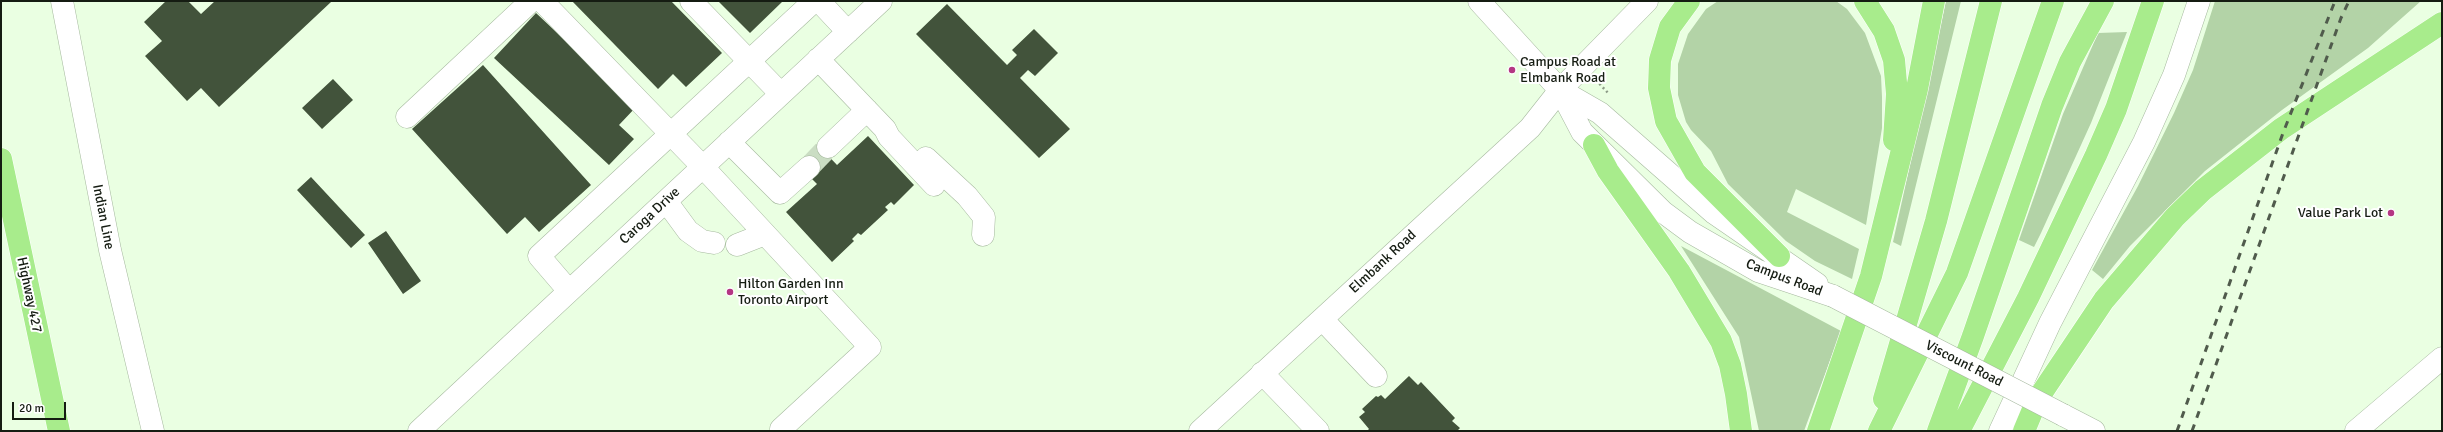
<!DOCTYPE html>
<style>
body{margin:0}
#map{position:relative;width:2443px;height:432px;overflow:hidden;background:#eaffe2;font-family:Signika,sans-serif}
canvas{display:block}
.frame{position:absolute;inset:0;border:2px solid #151c12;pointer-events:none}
.scale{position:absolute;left:12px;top:402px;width:54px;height:18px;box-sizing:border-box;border:2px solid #151c12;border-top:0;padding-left:5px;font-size:12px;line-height:14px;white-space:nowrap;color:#151c12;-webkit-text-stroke:3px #fff;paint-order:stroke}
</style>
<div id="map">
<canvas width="2443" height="432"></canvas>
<div class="frame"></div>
<div class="scale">20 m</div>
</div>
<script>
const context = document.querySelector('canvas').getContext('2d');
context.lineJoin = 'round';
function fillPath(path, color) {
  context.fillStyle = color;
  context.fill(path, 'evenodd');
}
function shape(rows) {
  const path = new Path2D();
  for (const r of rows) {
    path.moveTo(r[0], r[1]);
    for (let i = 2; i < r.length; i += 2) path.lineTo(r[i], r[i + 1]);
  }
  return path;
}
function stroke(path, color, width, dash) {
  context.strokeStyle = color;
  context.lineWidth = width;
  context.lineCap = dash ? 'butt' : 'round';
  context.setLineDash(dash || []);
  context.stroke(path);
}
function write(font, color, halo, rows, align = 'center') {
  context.font = font + ' Signika,sans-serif';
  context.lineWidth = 4;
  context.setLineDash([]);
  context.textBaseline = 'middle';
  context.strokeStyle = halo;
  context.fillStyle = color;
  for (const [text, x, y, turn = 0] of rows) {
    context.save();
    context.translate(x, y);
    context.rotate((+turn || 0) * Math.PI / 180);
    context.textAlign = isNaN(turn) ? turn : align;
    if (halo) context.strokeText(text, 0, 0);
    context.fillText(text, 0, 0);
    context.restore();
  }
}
const green = shape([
 [1718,1,1836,1,1847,9,1865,33,1881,76,1882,97,1882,128,1866,225,1796,189,1787,212,1859,249,1852,279,1815,261,1786,241,1728,184,1711,151,1691,130,1686,122,1678,95,1678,64,1688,34,1706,9],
 [1946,1,1961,1,1901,246,1893,242],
 [2215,1,2421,1,2368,48,2282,110,2205,171,2130,246,2103,279,2092,270,2138,186,2174,113,2193,70],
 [2127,32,2091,123,2041,233,2034,247,2019,240,2063,114,2098,33],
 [1681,246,1841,331,1804,431,1759,431,1739,337]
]);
const building = shape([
 [166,1,188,1,201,14,215,1,331,2,219,107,201,88,187,101,145,56,162,41,144,22],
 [572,1,671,1,722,53,686,87,673,74,658,89],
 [718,1,783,1,750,33],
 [947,4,1007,65,1017,55,1012,50,1034,29,1058,53,1035,76,1028,70,1020,78,1070,129,1039,158,916,34],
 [536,13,636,107,619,125,634,139,609,165,494,58],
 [483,65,591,185,539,232,525,217,507,234,412,129],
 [333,79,353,100,322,129,302,108],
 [868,136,914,185,894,205,891,202,885,207,888,210,861,235,858,233,852,239,854,241,832,262,786,212,817,184,797,164,818,145,837,165],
 [311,177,365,235,351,248,297,190],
 [386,231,421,281,403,294,368,243],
 [1409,376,1418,385,1421,382,1455,418,1452,421,1460,428,1457,431,1367,431,1369,429,1359,417,1365,412,1362,409,1376,396,1378,397,1381,395,1385,399]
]);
const minorTunnel = shape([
 [809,167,828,147]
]);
const path = shape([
 [1596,80,1609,94]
]);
const minor = shape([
 [62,1,110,250,153,431],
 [542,1,703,167,870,347,781,429],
 [691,1,781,94],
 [819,1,848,32],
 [1479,1,1560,90,1582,132,1663,212,1690,232,1758,271,1833,296],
 [818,59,885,129,889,137,934,185],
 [1560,90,1600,113,1714,213,1817,284],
 [407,117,531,1],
 [729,142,780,193,809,167],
 [828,147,867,110],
 [926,158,967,196,984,217,983,235],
 [666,201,688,231,702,241,714,243],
 [737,245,765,234],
 [569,291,539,256,814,1],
 [1322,319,1376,376],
 [1262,373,1318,431],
 [2063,415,2094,431],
 [419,431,881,1],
 [1200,431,1530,128,1560,90,1647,1],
 [2000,431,2050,323,2144,142,2174,75,2199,1],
 [2356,431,2442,358]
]);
const highway = shape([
 [1689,1,1670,27,1660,60,1659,88,1666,121,1695,172,1779,256],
 [1865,1,1884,31,1894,60,1897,94,1894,140],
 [1594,145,1608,171,1679,271,1721,341,1730,365,1736,394,1741,431],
 [1,159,59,431],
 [1884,399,1936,221,1991,1],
 [1818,431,1871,276,1917,89,1934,1],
 [1879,431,1957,273,2053,1],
 [1938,431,1973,336,2052,106,2070,62,2103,1],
 [1959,431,2028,298,2096,155,2116,109,2153,1],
 [2024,431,2037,400,2104,300,2175,217,2203,190,2281,129,2442,23]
]);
const rail = shape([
 [2177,431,2283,133,2335,1],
 [2192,431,2341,18,2349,1]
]);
const minorBridge = shape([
 [1833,296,2063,415]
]);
const markers = [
 [1512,70,4,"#b43683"],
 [2391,213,4,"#b43683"],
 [730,292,4,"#b43683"]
];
const poiNames = [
 ["Campus Road at",1520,62],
 ["Elmbank Road",1520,78],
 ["Value Park Lot",2383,213,"right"],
 ["Hilton Garden Inn",738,284],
 ["Toronto Airport",738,300]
];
const streetNames = [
 ["Caroga Drive",650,216,-43],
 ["Indian Line",103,217,79],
 ["Elmbank Road",1383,262,-43],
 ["Campus Road",1784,278,21],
 ["Highway 427",29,295,78],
 ["Viscount Road",1964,364,27]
];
fillPath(green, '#b3d3a7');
fillPath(building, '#42533b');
stroke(minorTunnel, '#caddc3', 22, [22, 11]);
stroke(minor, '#a6b99f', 23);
stroke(highway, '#fff', 23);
stroke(path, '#8d9b87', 2.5, [2, 3]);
stroke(minor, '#fff', 22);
stroke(highway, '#a8ec8c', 22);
stroke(rail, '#505b4c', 3, [7, 7]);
stroke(minorBridge, '#a6b99f', 23, []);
stroke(minorBridge, '#fff', 22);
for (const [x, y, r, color] of markers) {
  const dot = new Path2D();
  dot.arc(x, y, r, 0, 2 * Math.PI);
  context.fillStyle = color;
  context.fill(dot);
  stroke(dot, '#fff', 1.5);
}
write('14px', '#151c12', '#fff', poiNames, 'left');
write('14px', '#151c12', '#fff', streetNames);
</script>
